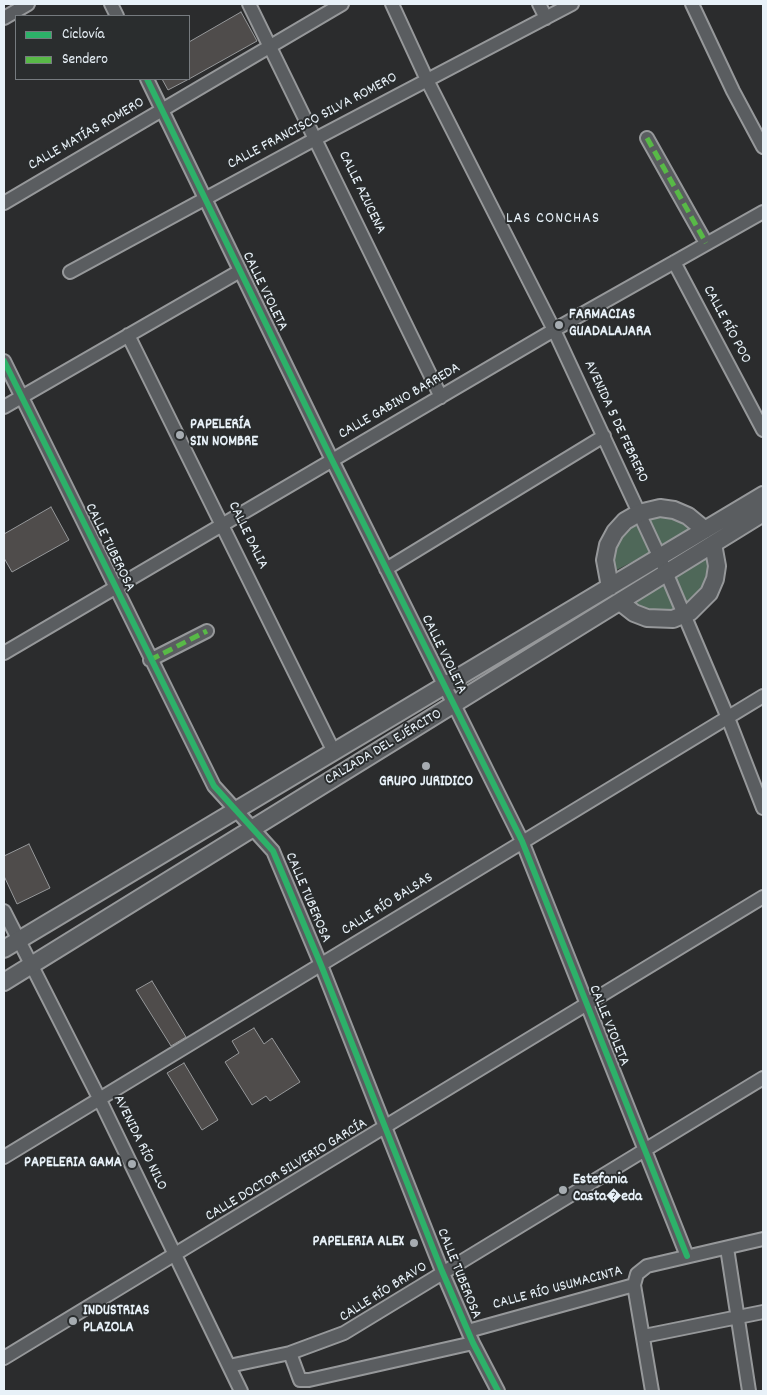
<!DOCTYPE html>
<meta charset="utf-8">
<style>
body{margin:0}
#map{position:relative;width:767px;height:1395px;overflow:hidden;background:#2b2c2d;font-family:Dekko,sans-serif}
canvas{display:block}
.frame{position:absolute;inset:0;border:5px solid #e8f1f8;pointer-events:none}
.legend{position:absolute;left:15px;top:15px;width:175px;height:65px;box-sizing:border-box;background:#2a2d2e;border:1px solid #767b7f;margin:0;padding:6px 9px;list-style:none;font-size:15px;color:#e8f1f8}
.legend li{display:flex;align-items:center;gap:10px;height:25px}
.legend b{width:25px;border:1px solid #767b7f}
</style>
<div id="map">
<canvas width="767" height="1395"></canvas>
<div class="frame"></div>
<ul class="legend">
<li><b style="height:6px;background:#2db169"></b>Ciclovía</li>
<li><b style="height:6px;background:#58b947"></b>Sendero</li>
</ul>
</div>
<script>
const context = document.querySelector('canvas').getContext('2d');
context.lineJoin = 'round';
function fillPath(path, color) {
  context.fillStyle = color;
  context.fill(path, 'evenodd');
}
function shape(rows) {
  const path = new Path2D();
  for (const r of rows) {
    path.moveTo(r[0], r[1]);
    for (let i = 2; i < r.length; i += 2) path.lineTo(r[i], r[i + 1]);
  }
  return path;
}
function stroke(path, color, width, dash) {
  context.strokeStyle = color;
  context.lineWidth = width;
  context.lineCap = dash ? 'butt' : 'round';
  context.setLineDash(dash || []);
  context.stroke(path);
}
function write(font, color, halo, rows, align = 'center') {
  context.font = font + ' Dekko,sans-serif';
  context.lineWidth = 4;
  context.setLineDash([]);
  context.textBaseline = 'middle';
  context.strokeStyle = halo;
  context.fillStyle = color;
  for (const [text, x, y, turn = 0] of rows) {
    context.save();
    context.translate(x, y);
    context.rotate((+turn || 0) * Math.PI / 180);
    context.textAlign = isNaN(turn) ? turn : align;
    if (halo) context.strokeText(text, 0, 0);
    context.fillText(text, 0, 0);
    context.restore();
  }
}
const green = shape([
 [655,511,697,526,659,548,642,516],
 [635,520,651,552,609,574,610,545],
 [706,551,711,565,706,588,686,605,671,572],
 [662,580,678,615,672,618,624,602]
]);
const building = shape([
 [241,12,257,41,189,79,189,42,241,12],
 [162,79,189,79,168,90,162,79],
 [51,507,69,540,12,572,4,558,4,534,51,507],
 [29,844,50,888,17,904,4,876,4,856,29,844],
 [152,981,186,1037,171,1046,136,990,152,981],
 [254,1028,264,1044,272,1038,300,1082,270,1101,266,1096,252,1105,225,1062,239,1053,232,1041,254,1028],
 [184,1063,218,1120,202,1130,167,1073,184,1063]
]);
const minor = shape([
 [111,4,117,16],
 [249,4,441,397],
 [392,4,427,80,554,330,660,558,728,718,763,808],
 [539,4,546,18],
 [692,4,733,91,763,147],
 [4,18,28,4],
 [147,79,332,460,522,841,687,1256],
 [647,138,706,243],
 [4,203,342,4],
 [674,262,763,430],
 [70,272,317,138,572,4],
 [128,335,334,752],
 [4,361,214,786,273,851,321,965,442,1271,473,1343,498,1391],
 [4,407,240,271],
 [386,569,604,436],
 [4,653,554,330,763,212],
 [150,660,207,631],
 [4,911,99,1098,241,1391],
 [4,1157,763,696],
 [727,1248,749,1391],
 [468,1331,634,1285],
 [644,1336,763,1312],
 [290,1353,300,1380,309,1380,473,1343],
 [4,1358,763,897],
 [229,1366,290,1353,344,1333,763,1078],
 [652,1391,634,1285,637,1274,647,1266,763,1239]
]);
const major = shape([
 [610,587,605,560,608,545,615,532,625,521,639,513,660,508,674,510,688,516,705,530],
 [620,602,634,613,647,618,673,619,690,612,709,593,715,579,717,566,713,544],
 [4,949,763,495],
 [4,982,763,513]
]);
const quiet = shape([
 [647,138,706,243],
 [150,660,207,631]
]);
const cycleway = shape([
 [147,79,332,460,522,841,687,1256],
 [4,361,214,786,273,851,321,965,442,1271,473,1343,498,1391]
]);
const markers = [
 [559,325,5,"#a6acb1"],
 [180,435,5,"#a6acb1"],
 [426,766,5,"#a6acb1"],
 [132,1164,5,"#a6acb1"],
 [563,1190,5,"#a6acb1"],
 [414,1243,5,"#a6acb1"],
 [73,1321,5,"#a6acb1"]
];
const streetNames = [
 ["CALLE FRANCISCO SILVA ROMERO",313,122,-28],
 ["CALLE MATÍAS ROMERO",87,135,-30],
 ["CALLE AZUCENA",361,193,64],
 ["CALLE VIOLETA",264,292,64],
 ["CALLE RÍO POO",726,325,62],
 ["CALLE GABINO BARREDA",400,402,-30],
 ["AVENIDA 5 DE FEBRERO",615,422,65],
 ["CALLE DALIA",247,536,64],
 ["CALLE TUBEROSA",109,548,64],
 ["CALLE VIOLETA",443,655,64],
 ["CALZADA DEL EJÉRCITO",384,748,-31],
 ["CALLE TUBEROSA",307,898,67],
 ["CALLE RÍO BALSAS",388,905,-32],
 ["CALLE VIOLETA",608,1026,68],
 ["AVENIDA RÍO NILO",139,1143,64],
 ["CALLE DOCTOR SILVERIO GARCÍA",287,1171,-31],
 ["CALLE TUBEROSA",458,1274,68],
 ["CALLE RÍO USUMACINTA",558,1289,-15],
 ["CALLE RÍO BRAVO",384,1293,-32]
];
const poiNames = [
 ["FARMACIAS",569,316],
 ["GUADALAJARA",569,333],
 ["PAPELERÍA",190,426],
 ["SIN NOMBRE",190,443],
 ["GRUPO JURIDICO",426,783,"center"],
 ["PAPELERIA GAMA",122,1164,"right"],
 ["Estefania",573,1181],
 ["Casta�eda",573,1198],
 ["PAPELERIA ALEX",404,1243,"right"],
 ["INDUSTRIAS",83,1312],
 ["PLAZOLA",83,1329]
];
const neighbourhoodNames = [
 ["LAS CONCHAS",553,220]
];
fillPath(green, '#4f6859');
fillPath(building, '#4f4c4b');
stroke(building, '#96989a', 1);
stroke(minor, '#96989a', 16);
stroke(major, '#96989a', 20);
stroke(minor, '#5a5d60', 12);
stroke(major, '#5a5d60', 16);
stroke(quiet, '#58b947', 5, [10, 5]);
stroke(cycleway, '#2db169', 6);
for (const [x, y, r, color] of markers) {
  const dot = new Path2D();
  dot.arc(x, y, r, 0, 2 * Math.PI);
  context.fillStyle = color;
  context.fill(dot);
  stroke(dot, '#2a2d2e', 2);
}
write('15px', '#e8f1f8', '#2a2d2e', streetNames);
write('bold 15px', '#e8f1f8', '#2a2d2e', poiNames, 'left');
context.letterSpacing = '1px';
write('16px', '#e8f1f8', '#2a2d2e', neighbourhoodNames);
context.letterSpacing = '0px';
</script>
